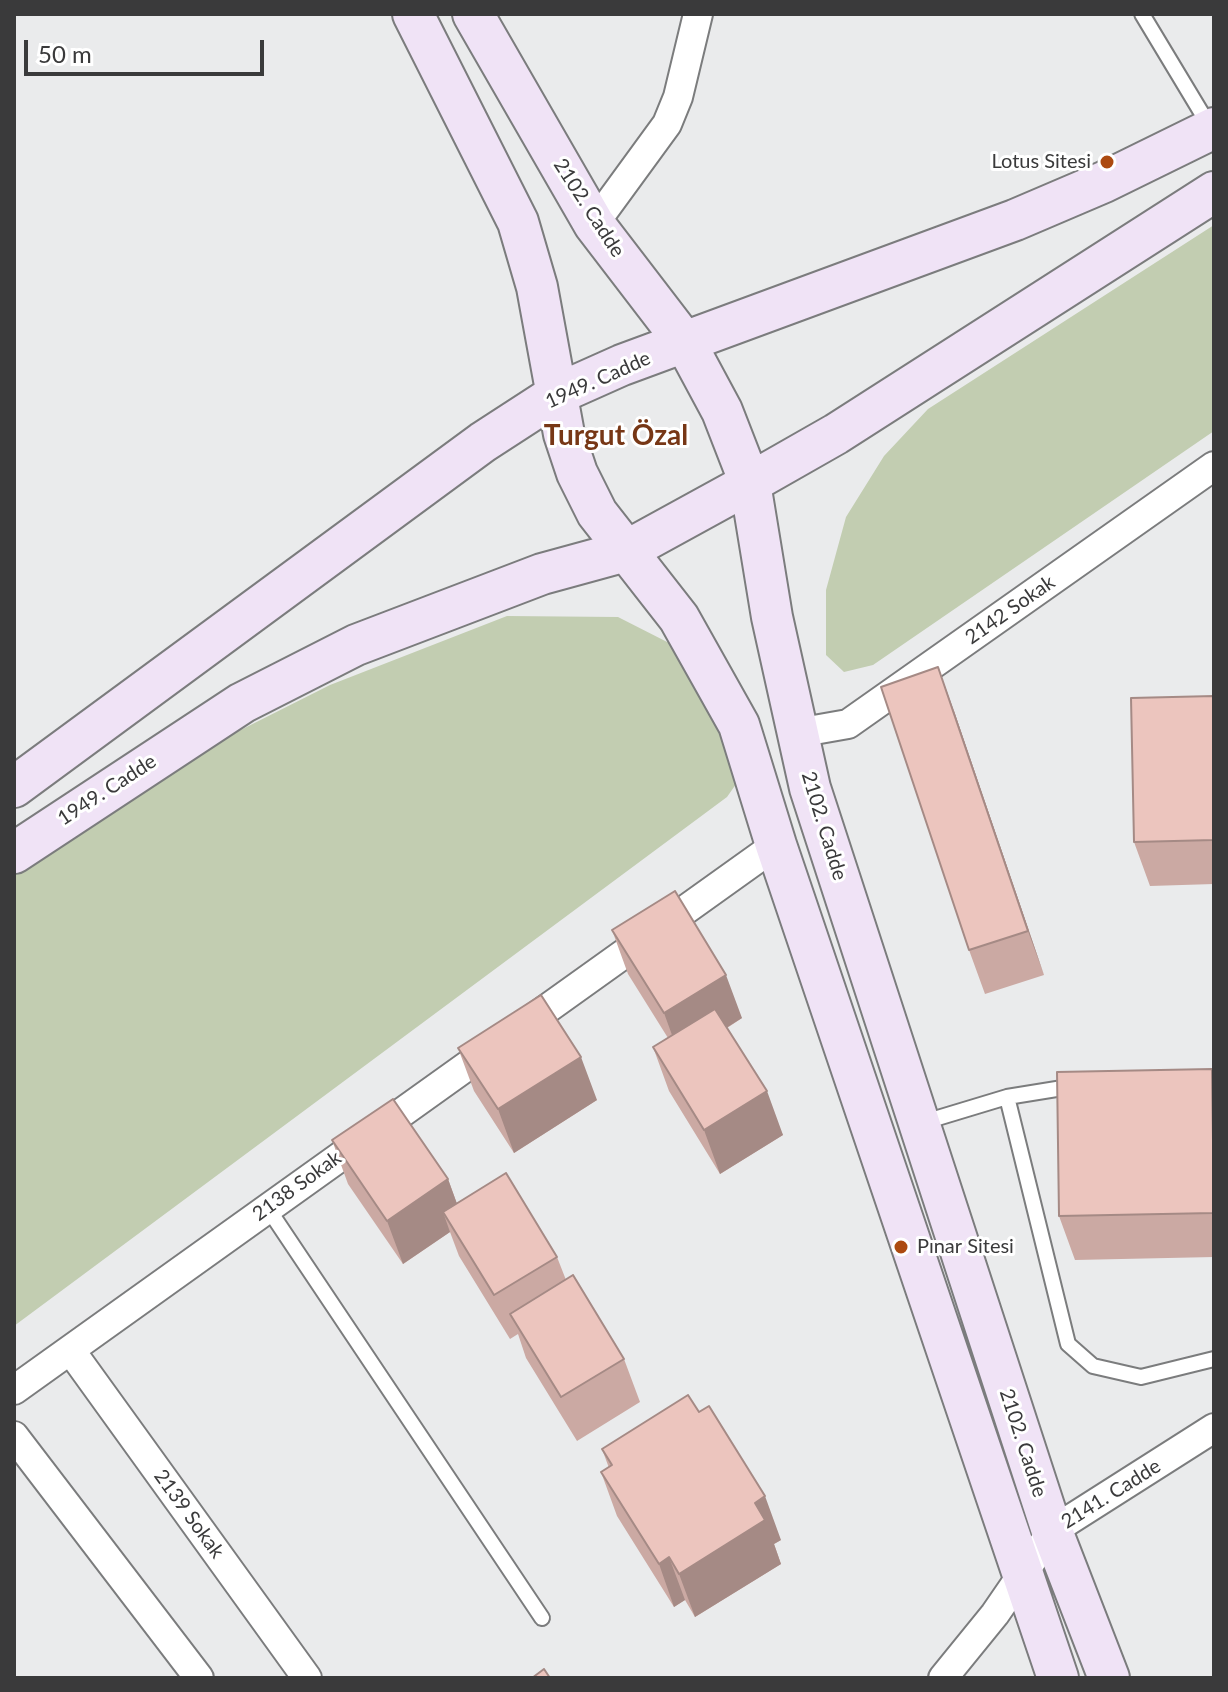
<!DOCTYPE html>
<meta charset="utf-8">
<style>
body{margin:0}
#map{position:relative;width:1228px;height:1692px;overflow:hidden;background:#eaebec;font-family:Lato,sans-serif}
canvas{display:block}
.frame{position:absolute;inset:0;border:16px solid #3a3a3b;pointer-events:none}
.scale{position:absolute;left:24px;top:40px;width:240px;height:36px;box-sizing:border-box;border:4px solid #3a3a3b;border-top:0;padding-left:10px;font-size:24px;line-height:28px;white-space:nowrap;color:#3a3a3b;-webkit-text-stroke:6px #fff;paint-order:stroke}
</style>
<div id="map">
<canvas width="1228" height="1692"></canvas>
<div class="frame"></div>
<div class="scale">50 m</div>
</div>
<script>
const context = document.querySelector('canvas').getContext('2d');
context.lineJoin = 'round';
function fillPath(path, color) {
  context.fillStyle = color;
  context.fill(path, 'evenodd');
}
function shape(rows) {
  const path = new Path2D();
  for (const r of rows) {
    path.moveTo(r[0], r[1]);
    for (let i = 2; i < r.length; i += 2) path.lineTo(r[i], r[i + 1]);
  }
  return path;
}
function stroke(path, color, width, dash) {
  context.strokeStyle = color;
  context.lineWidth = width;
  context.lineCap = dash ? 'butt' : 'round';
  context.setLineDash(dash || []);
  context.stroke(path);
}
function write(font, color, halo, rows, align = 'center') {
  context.font = font + ' Lato,sans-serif';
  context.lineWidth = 6;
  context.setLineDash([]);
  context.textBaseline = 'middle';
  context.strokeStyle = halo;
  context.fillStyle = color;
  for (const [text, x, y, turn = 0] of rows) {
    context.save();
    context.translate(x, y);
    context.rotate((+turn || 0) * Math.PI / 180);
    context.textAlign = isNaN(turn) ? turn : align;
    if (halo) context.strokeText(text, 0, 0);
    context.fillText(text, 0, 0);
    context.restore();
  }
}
const green = shape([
 [1214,225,1214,431,873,665,844,672,826,655,826,590,846,517,884,456,928,409],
 [507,616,618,617,675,646,748,767,727,797,14,1326,14,873,197,752,330,685]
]);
const lane = shape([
 [1142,14,1210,127],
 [1007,1097,1068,1344,1093,1366,1141,1377,1214,1359],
 [921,1123,1007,1097,1075,1086],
 [267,1207,542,1618]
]);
const street = shape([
 [594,224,667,124,678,97,698,14],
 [797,733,848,724,1214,466],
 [71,1351,307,1678],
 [14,1390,776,845],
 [14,1436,199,1678],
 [943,1678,995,1614,1052,1531,1214,1428]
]);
const secondary = shape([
 [413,14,518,222,537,287,564,434,577,473,597,513,679,618,739,725,776,845,1058,1678],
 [473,14,594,224,686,344,722,411,750,483,772,617,810,788,1052,1531,1109,1678],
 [14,787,483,442,557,394,622,365,1015,220,1104,182,1214,128],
 [14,853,242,703,356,645,542,574,626,551,750,483,836,434,1214,192]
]);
const wall = shape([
 [1214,696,1214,884,1150,886,1134,842],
 [954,711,1044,975,985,994,969,950],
 [612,930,742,1018,727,1028,783,1135,720,1174,669,1091,653,1047,668,1038,628,974],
 [458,1048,597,1100,514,1153,474,1091],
 [1212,1069,1214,1075,1214,1257,1075,1260,1059,1216],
 [332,1140,448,1179,457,1204,557,1257,566,1280,624,1359,640,1402,577,1441,526,1358,518,1334,510,1339,459,1256,450,1232,403,1264,348,1184],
 [602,1449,781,1540,774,1544,781,1564,695,1617,685,1600,674,1607,617,1516,601,1472,609,1468]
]);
const shadedWall = shape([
 [938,667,954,711,1044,975,1028,931],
 [726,975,742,1018,680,1057,664,1013],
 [581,1057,597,1100,514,1153,498,1109],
 [1212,1069,1214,1075,1214,1181],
 [767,1091,783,1135,720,1174,704,1130],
 [448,1179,464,1223,443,1212,450,1232,403,1264,387,1221],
 [765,1496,781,1540,774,1544,781,1564,695,1617,679,1574,755,1503],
 [669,1557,685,1600,674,1607,659,1564]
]);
const building = shape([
 [938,667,1028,931,969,950,881,687,938,667],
 [1214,696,1214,840,1134,842,1131,698,1214,696],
 [675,891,726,975,664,1013,612,930,675,891],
 [541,995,581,1057,498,1109,458,1048,541,995],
 [715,1009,767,1091,704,1130,653,1047,715,1009],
 [1212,1069,1214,1213,1059,1216,1057,1072,1212,1069],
 [393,1099,448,1179,387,1221,332,1140,393,1099],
 [506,1173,557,1257,494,1295,443,1212,506,1173],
 [573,1275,624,1359,561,1397,510,1314,573,1275],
 [688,1395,699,1412,709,1406,765,1496,755,1503,765,1520,679,1574,669,1557,659,1564,601,1472,612,1465,602,1449,688,1395],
 [544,1669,550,1678,532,1678,544,1669]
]);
const markers = [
 [1107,162,8,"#ac4a10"],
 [901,1247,8,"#ac4a10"]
];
const poiNames = [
 ["Lotus Sitesi",1091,162],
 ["Pınar Sitesi",917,1247,"left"]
];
const streetNames = [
 ["2102. Cadde",589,208,57],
 ["1949. Cadde",598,380,-24],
 ["2142 Sokak",1010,610,-35],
 ["1949. Cadde",107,790,-33],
 ["2102. Cadde",824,826,73],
 ["2138 Sokak",297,1186,-36],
 ["2102. Cadde",1023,1443,72],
 ["2141. Cadde",1111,1494,-32],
 ["2139 Sokak",189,1514,54]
];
const districtNames = [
 ["Turgut Özal",616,436]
];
fillPath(green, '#c2cdb1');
stroke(lane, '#7b7c7d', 18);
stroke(street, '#7b7c7d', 32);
stroke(secondary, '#7b7c7d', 44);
stroke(lane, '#fff', 14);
stroke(street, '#fff', 28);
stroke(secondary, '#f0e3f6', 40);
fillPath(wall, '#cba9a3');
fillPath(shadedWall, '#a58a85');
fillPath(building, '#ecc5be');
stroke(building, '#a58a85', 2);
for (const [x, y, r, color] of markers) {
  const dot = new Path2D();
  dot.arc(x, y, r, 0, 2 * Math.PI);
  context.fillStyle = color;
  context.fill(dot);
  stroke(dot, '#fff', 3);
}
write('20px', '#3a3a3b', '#fff', poiNames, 'right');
write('20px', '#3a3a3b', '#fff', streetNames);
write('bold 28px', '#773716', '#fff', districtNames);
</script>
